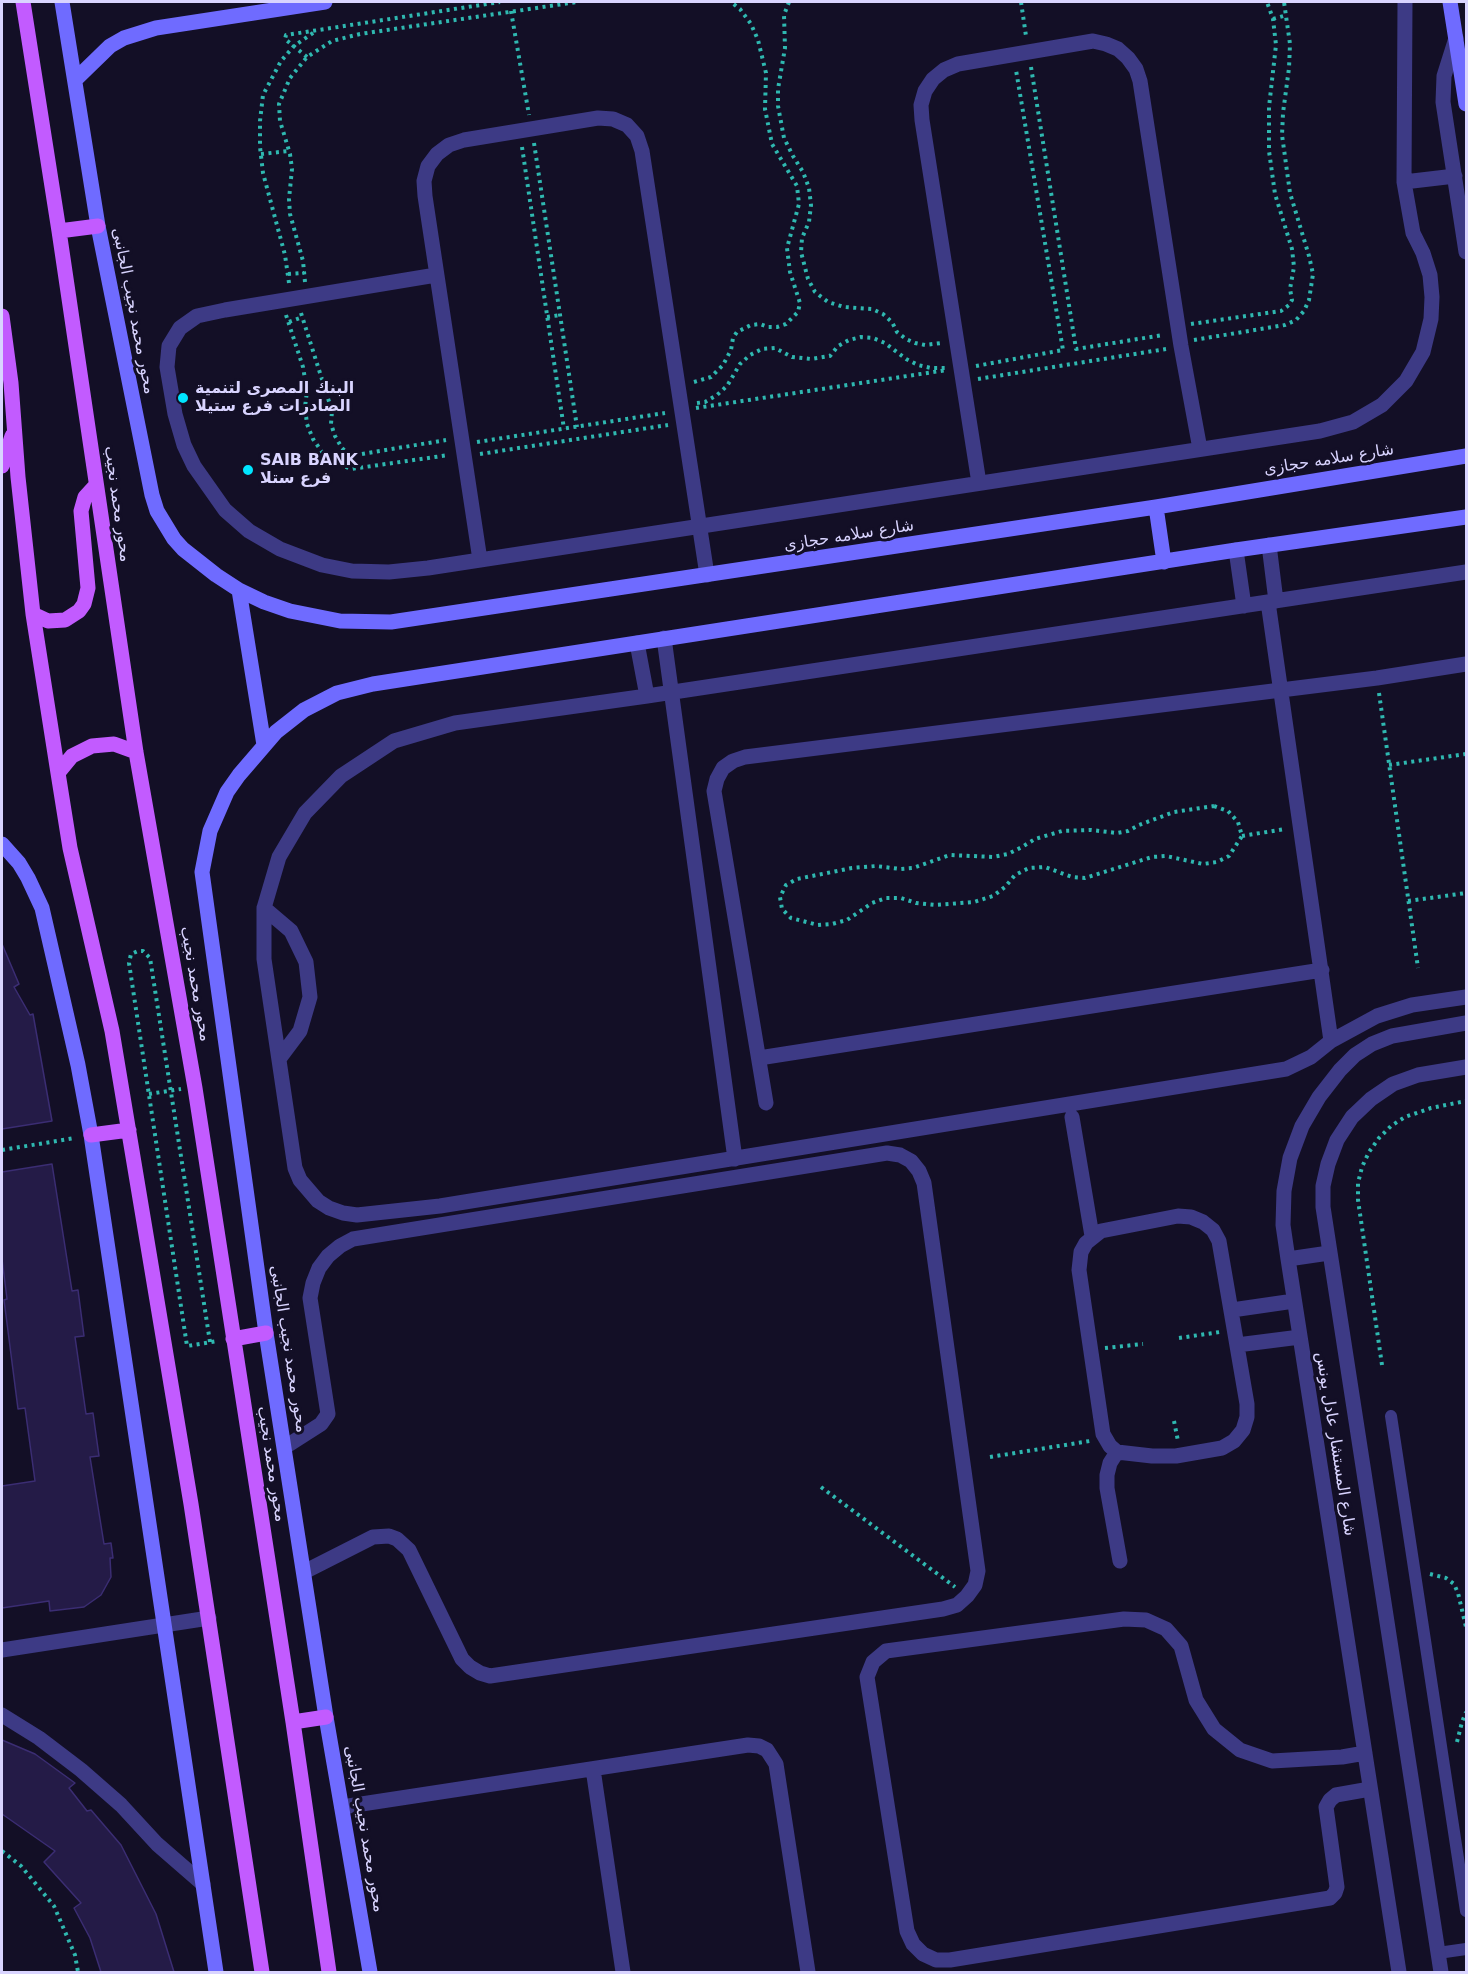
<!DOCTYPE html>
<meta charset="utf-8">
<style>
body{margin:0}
#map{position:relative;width:1468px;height:1974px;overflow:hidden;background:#130f26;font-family:"DejaVu Sans",sans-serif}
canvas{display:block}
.frame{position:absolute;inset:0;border:3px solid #d9d4ff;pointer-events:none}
</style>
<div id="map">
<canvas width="1468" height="1974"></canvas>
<div class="frame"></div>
</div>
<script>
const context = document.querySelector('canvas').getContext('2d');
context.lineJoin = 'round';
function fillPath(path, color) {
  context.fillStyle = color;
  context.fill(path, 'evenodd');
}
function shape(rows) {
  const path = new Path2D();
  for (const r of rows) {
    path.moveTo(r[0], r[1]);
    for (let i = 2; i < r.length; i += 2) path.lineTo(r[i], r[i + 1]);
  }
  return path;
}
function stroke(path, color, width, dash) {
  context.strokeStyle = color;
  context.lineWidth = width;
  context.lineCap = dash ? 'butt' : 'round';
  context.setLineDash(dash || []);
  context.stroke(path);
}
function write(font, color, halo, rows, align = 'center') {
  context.font = font + ' "DejaVu Sans","Noto Naskh Arabic",sans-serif';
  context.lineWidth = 6;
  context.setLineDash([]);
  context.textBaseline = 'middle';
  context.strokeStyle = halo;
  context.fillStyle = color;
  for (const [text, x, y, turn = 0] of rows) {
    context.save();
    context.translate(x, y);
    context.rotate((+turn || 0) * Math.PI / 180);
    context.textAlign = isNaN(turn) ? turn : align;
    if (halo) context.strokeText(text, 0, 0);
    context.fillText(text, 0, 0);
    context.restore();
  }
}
const building = shape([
 [2,944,19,984,14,987,30,1015,33,1014,52,1121,2,1129,2,944],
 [52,1164,72,1291,78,1290,84,1336,75,1337,86,1414,93,1413,99,1456,90,1457,104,1544,111,1543,113,1558,110,1558,111,1577,101,1595,84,1607,50,1611,49,1601,2,1608,2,1486,35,1481,25,1408,18,1409,4,1300,7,1299,2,1259,2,1172,52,1164],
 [2,1740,35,1754,75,1783,69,1788,87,1811,91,1810,121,1845,156,1914,174,1972,101,1972,90,1938,74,1908,81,1903,44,1862,55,1851,2,1814,2,1740]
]);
const path = shape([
 [789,2,784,15,785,48,778,89,778,106,784,138,793,156,803,172,809,188,811,205,809,222,802,238,801,252,808,279,815,292,828,302,844,307,872,309,883,314,892,322,897,332,906,339,915,343,925,345,941,343],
 [1021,2,1026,36],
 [511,11,529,115],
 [1273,19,1287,15],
 [307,57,285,39,286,35,500,2],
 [1031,67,1076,349,1163,335],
 [534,143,577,427],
 [522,147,564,429],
 [261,154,289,151],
 [288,274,304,273],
 [305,282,303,261,290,214,289,199,292,169,290,154,280,121,279,104,290,78,307,57,332,41,360,34,577,2],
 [289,283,285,255,263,173,260,147,260,121,263,95,281,61,294,46,316,31],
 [301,313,332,411,331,424,335,436,342,448,348,454,356,455,446,440],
 [286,315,303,367,307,391,305,407,307,424,313,439,322,452,334,462,351,469,449,455],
 [547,317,560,315],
 [289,322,303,317],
 [1191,324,1281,311,1289,305,1292,300,1290,289,1294,267,1292,249,1275,194,1269,151,1269,107,1276,45,1273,19,1267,2],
 [1194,340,1285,325,1296,320,1304,311,1309,300,1313,274,1309,256,1290,193,1282,135,1283,113,1289,68,1290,44,1284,2],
 [976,366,1063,350,1016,70],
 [978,379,1166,349],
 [694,382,711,377,723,365,731,350,733,338,737,332,751,325,760,324,768,327,777,327,786,324,798,312,800,303,790,272,787,248,799,204,797,186,772,144,765,109,766,73,758,40,751,24,740,9,731,2],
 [697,403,705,402,717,395,727,386,740,364,750,355,762,349,775,348,792,357,811,359,830,356,838,346,849,340,861,337,873,338,885,343,906,359,918,365,931,368,946,368],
 [696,408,947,370],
 [477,442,665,413],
 [480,454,668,425],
 [1379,693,1418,968],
 [1389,765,1466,754],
 [1214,806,1228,811,1238,822,1242,836,1229,856,1217,862,1203,864,1166,856,1152,857,1085,878,1072,877,1045,867,1029,868,1015,875,1005,887,993,896,974,902,935,905,916,903,901,898,886,898,872,903,847,920,832,924,818,925,791,918,782,909,780,897,786,885,797,879,852,868,876,866,900,869,913,868,950,855,993,857,1008,854,1022,847,1035,839,1062,831,1091,830,1117,833,1128,831,1139,825,1174,812,1214,806],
 [1242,836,1285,829],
 [1408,901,1466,893],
 [149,1094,181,1089],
 [2,1150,75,1138],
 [1179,1338,1220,1332],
 [210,1342,150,958,143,951,138,951,131,954,129,963,187,1346,218,1341],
 [1105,1348,1143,1344],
 [1382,1365,1358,1200,1358,1183,1362,1167,1369,1152,1379,1138,1391,1126,1405,1117,1431,1108,1466,1101],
 [1174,1421,1178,1441],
 [990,1457,1090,1441],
 [821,1487,955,1587],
 [1430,1574,1446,1578,1454,1584,1458,1593,1466,1627],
 [1457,1742,1462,1722,1466,1712],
 [2,1851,21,1866,54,1906,75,1955,78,1972]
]);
const lane = shape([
 [1391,1416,1466,1911],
 [1438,1953,1466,1949]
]);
const street = shape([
 [1456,38,1444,76,1443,102,1466,252],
 [1404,182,1455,176],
 [436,275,225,310,197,316,180,328,169,346,167,367,175,414,184,445,194,466,225,510,249,531,280,549,322,565,352,571,389,572,428,568,1320,431,1353,422,1382,405,1406,381,1423,352,1431,319,1432,297,1430,275,1423,253,1413,233,1404,182,1405,2],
 [979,483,922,120,921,105,925,91,933,79,944,70,958,64,1093,41,1106,44,1118,49,1128,58,1136,69,1140,81,1181,346,1200,449],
 [1269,545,1276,601],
 [1236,550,1244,606],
 [480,560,425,196,424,181,428,166,437,154,449,145,464,140,598,118,613,119,627,125,637,136,642,151,707,575],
 [1466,572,647,696,455,723,394,741,341,776,305,813,279,857,264,908,264,959,295,1168,300,1180,318,1201,329,1208,343,1213,357,1215,440,1206,1286,1069,1311,1057,1331,1041,1377,1016,1412,1005,1466,997],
 [1268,602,1331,1041],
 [664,638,735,1159],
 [637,643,647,696],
 [264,908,291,931,306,962,310,997,300,1031,279,1059],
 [759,1058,1322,970],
 [766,1103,714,791,717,779,723,768,733,761,745,757,1377,678,1466,664],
 [1072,1117,1092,1236],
 [1178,1216,1191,1217,1203,1222,1213,1230,1219,1241,1247,1404,1247,1417,1243,1430,1234,1441,1222,1448,1176,1456,1152,1456,1117,1452,1110,1446,1103,1434,1079,1270,1081,1252,1086,1243,1101,1231,1178,1216],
 [1288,1259,1329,1253],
 [1232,1310,1294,1301],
 [1237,1345,1300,1337],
 [285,1447,321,1424,328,1414,310,1298,313,1283,319,1268,328,1256,340,1246,353,1239,887,1153,900,1155,911,1161,919,1171,924,1183,978,1571,975,1585,967,1596,957,1605,943,1609,490,1676,480,1673,470,1667,462,1659,409,1550,397,1539,389,1536,373,1537,304,1572],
 [1117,1452,1110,1463,1107,1475,1107,1488,1120,1561],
 [2,1650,209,1618],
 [2,1715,39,1738,81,1770,121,1805,157,1844,203,1884],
 [1365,1753,1342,1757,1272,1761,1240,1750,1214,1729,1196,1700,1181,1646,1166,1629,1146,1620,1124,1619,886,1651,873,1662,867,1677,907,1931,913,1944,923,1954,936,1960,950,1960,1330,1898,1335,1893,1337,1887,1326,1807,1330,1800,1336,1795,1370,1789],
 [593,1769,623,1972],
 [342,1807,748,1745,759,1746,767,1750,776,1764,808,1972],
 [1399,1972,1288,1259,1283,1225,1284,1191,1290,1158,1302,1126,1319,1097,1340,1070,1355,1055,1372,1044,1392,1036,1466,1023],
 [1441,1972,1323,1207,1323,1186,1328,1164,1337,1140,1352,1117,1371,1099,1393,1084,1418,1075,1466,1067]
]);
const secondary = shape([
 [62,2,98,226,152,495,157,511,174,539,183,549,216,575,239,590,264,602,290,611,340,621,391,622,1156,507,1466,456],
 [1450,2,1466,104],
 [75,80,110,46,124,38,156,28,325,2],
 [1156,507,1164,562],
 [239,590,264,745],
 [2,844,19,863,28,878,42,908,78,1065,91,1135,216,1972],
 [370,1972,326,1717,266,1333,202,872,210,831,227,792,239,775,276,732,304,710,337,693,373,684,1236,550,1466,517]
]);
const primary = shape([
 [23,2,59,231,136,752,195,1088,293,1722,329,1972],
 [59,231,98,226],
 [2,316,11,383,18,477,33,614,58,773,70,848,112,1031,191,1504,262,1972],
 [2,466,12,436],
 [33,614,48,621,65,620,79,611,84,604,88,588,81,511,85,497,96,485],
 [58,773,72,756,92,746,114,744,136,752],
 [91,1135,129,1130],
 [233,1339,266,1333],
 [293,1722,326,1717]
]);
const markers = [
 [183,398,6,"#00e5ff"],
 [248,470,6,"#00e5ff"]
];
const streetNames = [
 ["محور محمد نجيب الجانبى",133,311,79],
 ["شارع سلامه حجازى",1329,460,-9],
 ["محور محمد نجيب",117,504,82],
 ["شارع سلامه حجازى",849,536,-9],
 ["محور محمد نجيب",195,984,80],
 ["محور محمد نجيب الجانبى",288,1349,81],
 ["شارع المستشار عادل يونس",1335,1444,81],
 ["محور محمد نجيب",271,1464,81],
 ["محور محمد نجيب الجانبى",364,1829,80]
];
const poiNames = [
 ["البنك المصرى لتنمية",195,389],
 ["الصادرات فرع ستيلا",195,407],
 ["SAIB BANK",260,461],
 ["فرع ستلا",260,479]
];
fillPath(building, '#241b47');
stroke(building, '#3b2d73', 1.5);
stroke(path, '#2fb8b0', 4, [3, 4.5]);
stroke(lane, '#3d3a85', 12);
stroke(street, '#3d3a85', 15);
stroke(secondary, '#6f6bff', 15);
stroke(primary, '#c25bff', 15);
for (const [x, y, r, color] of markers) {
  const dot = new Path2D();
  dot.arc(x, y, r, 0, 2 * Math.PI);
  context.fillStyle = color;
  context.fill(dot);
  stroke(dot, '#130f26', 2);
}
write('16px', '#d9d4ff', '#130f26', streetNames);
write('bold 16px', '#d9d4ff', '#130f26', poiNames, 'left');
</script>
